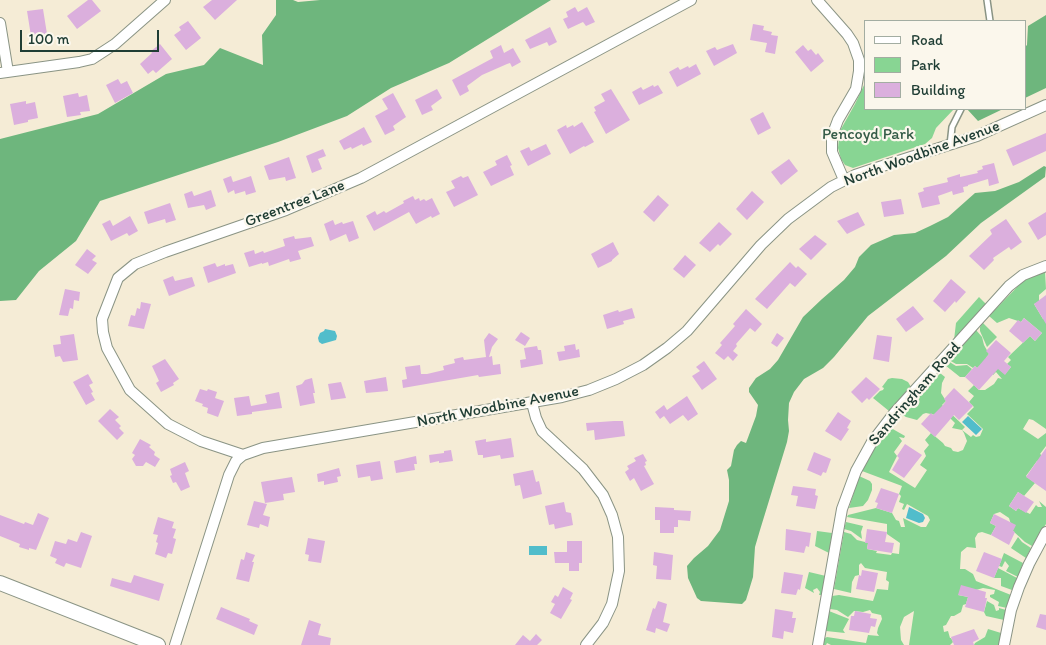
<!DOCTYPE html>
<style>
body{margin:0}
#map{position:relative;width:1046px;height:645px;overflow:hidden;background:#f5ecd6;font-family:Itim,sans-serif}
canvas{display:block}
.legend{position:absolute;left:864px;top:20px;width:162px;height:90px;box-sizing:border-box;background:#fbf7ec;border:1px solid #a3ada2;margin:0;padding:6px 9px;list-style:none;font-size:15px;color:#1f3d34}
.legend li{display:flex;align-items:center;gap:10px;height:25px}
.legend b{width:25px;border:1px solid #a3ada2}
.scale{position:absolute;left:20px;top:30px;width:139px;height:22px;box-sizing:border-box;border:2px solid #1f3d34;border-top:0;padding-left:6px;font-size:15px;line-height:18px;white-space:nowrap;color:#1f3d34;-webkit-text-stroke:4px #fbf7ec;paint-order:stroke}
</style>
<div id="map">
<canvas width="1046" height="645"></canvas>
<ul class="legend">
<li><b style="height:6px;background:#fff"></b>Road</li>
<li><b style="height:14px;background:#88d593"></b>Park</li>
<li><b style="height:14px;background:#dbafdd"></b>Building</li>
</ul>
<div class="scale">100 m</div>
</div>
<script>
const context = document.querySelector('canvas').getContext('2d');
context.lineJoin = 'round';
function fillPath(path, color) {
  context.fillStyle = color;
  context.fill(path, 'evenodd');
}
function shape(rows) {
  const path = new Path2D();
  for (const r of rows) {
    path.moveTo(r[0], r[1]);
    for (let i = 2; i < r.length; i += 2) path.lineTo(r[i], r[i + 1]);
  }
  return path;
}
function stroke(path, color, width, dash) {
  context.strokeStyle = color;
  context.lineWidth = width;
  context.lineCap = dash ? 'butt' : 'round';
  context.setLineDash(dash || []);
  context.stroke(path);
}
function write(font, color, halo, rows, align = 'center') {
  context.font = font + ' Itim,sans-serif';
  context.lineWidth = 4.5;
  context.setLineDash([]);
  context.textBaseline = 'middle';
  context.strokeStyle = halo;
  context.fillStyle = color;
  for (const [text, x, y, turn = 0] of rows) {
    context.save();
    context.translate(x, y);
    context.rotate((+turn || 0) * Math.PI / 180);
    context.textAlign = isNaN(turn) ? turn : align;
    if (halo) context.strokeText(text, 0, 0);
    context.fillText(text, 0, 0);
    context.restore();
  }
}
const green = shape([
 [865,83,865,109,954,109,936,128,932,138,925,144,853,168,845,165,841,159,838,148,839,138,841,129,855,104],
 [1045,272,1046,289,1039,295,1039,302,1034,304,1043,319,1046,317,1046,429,1033,420,1029,419,1023,429,1038,439,1046,433,1046,446,1040,454,1046,458,1037,461,1026,476,1035,483,1024,496,1018,492,1009,506,1016,511,1018,508,1030,514,1036,505,1038,507,1042,507,1039,501,1046,507,1046,524,1032,546,1025,542,1013,531,1009,518,1000,512,994,514,990,523,996,526,991,535,982,532,978,533,975,538,976,548,967,547,961,552,960,569,965,569,973,574,976,581,1011,595,1007,608,998,606,999,602,990,597,990,595,994,594,995,590,983,588,958,595,968,597,966,604,963,605,961,612,954,616,951,616,946,625,943,626,944,632,948,631,950,638,951,638,953,642,950,645,909,645,914,611,904,617,900,627,901,640,904,645,831,645,827,643,826,645,823,645,825,638,827,637,866,643,868,635,879,636,877,633,878,628,882,619,881,615,872,613,870,610,863,612,854,611,848,617,837,610,830,609,832,596,839,595,873,601,877,589,888,590,889,582,886,580,887,572,865,568,861,563,859,565,859,575,855,576,852,582,851,593,834,589,844,532,851,534,857,540,865,542,868,543,867,549,877,551,876,553,891,555,892,553,899,554,900,543,887,534,887,524,847,517,848,515,876,508,892,513,896,520,899,521,901,527,905,527,903,518,921,527,926,527,930,520,928,516,907,504,904,510,902,509,904,504,899,502,901,496,899,494,902,486,862,471,864,465,878,441,888,428,891,428,905,436,904,438,899,437,902,441,894,452,897,456,889,472,915,488,927,470,920,465,926,456,924,451,929,445,925,440,931,433,943,443,945,446,951,448,953,451,958,452,963,450,967,441,964,433,962,430,952,428,955,423,950,418,926,413,923,414,917,420,906,417,901,414,904,413,904,411,936,375,938,376,940,373,945,377,942,383,941,393,946,401,942,405,965,427,962,430,971,437,973,435,976,437,980,436,983,429,967,414,974,407,969,402,974,396,968,391,974,385,979,390,985,390,994,384,998,378,1002,379,996,372,993,375,981,365,977,368,975,366,973,368,967,364,956,364,949,360,976,330,982,337,984,345,989,354,986,358,1005,374,1011,367,1007,364,1011,360,1008,357,1030,336,1035,341,1042,333,1024,318,1021,322,1009,318,997,323,989,316,1022,282,1034,275],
 [979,297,986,304,954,340,956,323],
 [983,323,997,337,987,347,980,331,980,327],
 [948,361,956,366,967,365,972,369,965,377,960,377,945,365],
 [892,378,902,379,908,382,911,387,889,411,873,398,880,391,883,390,884,388,882,387,888,379],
 [859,476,870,481,872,484,872,490,868,500,863,506,849,508],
 [846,522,863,526,861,532,862,539,851,531,844,529],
 [817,531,832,533,829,553,815,546],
 [1018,537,1022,542,1031,548,1026,558,1011,548],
 [1004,553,1023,563,1018,577,1006,571,1009,566,1005,561,1002,567,999,566],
 [998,568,1017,578,1012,590,1001,586,1001,578,994,578],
 [809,572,826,576,822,595,819,595,820,592,817,588,813,590,814,593,805,588],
 [987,601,994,605,996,611,999,610,999,608,1006,610,1004,620,986,616,984,612],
 [829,611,849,619,843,630,845,633,826,631],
 [988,629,1001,633,999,645,974,645,975,643,985,637]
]);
const forest = shape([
 [276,0,293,0,298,2,320,0,551,0,449,63,391,88,347,116,278,142,100,201,76,241,39,271,16,300,0,301,0,139,98,114,166,74,204,65,220,48,263,65,262,35,276,15],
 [1046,15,1046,88,1025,98,1025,47,1027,45,1028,26],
 [967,109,1003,109,978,121],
 [1044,166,1046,167,1045,177,981,223,946,256,868,316,834,357,823,368,804,379,794,392,789,403,788,420,789,431,787,442,760,530,755,547,753,577,746,600,742,604,701,601,697,598,688,578,687,566,694,558,708,546,720,530,729,501,729,480,727,470,731,466,734,450,737,445,741,441,746,443,756,416,758,405,749,392,749,388,756,378,770,369,778,360,803,317,822,299,844,280,855,267,859,257,871,245,894,235,915,233,930,226,948,217,975,193,995,191,1019,182]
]);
const water = shape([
 [325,329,335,331,337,336,336,340,322,344,319,342,318,338,320,333,324,331],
 [968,416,982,429,976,435,962,422],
 [909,507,923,514,925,518,923,522,919,523,906,518],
 [529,546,547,546,547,555,529,555]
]);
const building = shape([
 [88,0,92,0,101,11,77,29,67,16],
 [212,0,237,0,215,20,203,7],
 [575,7,578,12,587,7,595,22,586,26,583,22,568,29,563,19,568,17,566,12],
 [43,9,47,34,31,36,27,11],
 [188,21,201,38,186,50,174,35,181,30,179,27],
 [753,24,764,26,763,30,772,32,771,35,778,36,775,54,765,52,767,43,750,40],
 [550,27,557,42,549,46,547,42,530,49,525,40],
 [160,44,172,59,156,73,153,70,148,74,140,64,152,53,151,51],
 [733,44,737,53,714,66,706,51,715,47,717,50],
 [501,45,504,53,513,48,521,62,512,67,510,63,507,64,482,75,467,86,469,91,460,96,452,80,493,58,490,51],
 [803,45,808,51,811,49,816,55,818,53,824,61,811,72,795,52],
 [696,64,701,74,677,87,669,72,678,67,680,70,688,66,689,68],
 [118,79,121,84,127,81,133,93,115,103,106,85],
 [653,85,654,87,658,85,663,93,639,105,632,92,641,87,643,90],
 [437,89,442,98,431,106,433,110,422,115,415,100],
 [611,89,630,120,606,134,594,112,596,111,594,107,605,101,601,94],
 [78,93,79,97,87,95,90,111,80,112,81,115,67,117,63,96],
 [393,93,406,117,393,126,395,130,385,135,375,116,388,109,382,99],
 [26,101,26,104,35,102,38,118,28,120,28,122,14,125,10,104],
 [763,112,771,128,758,135,750,119],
 [582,122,594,142,585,147,584,146,570,154,557,130,566,125,567,128,573,125,574,127],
 [364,127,372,142,363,146,362,144,352,149,351,147,344,150,339,141],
 [1046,133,1046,151,1013,166,1006,150],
 [546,144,551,154,528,166,520,151,529,147,531,151],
 [323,149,326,156,318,159,322,169,312,173,306,156],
 [507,155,512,165,510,166,514,175,491,186,483,172,497,165,495,161],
 [289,157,296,178,286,181,285,177,269,180,264,166],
 [789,159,798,171,781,185,771,172],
 [994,163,999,183,989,186,988,179,968,185,968,186,963,187,964,192,953,195,952,191,938,196,940,204,922,208,918,193,924,191,923,188,948,182,947,178,960,174,960,177,978,173,977,171,983,169,982,166],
 [231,176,233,182,251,176,256,192,246,195,245,191,235,194,234,190,228,193,223,179],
 [461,176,463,178,468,176,478,195,454,207,446,192,455,188,451,181],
 [211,190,216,206,206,210,204,205,188,208,184,194,192,191,194,196],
 [752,191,764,202,747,220,736,209],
 [658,195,669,205,654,222,643,212],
 [413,196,415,200,419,198,420,201,424,199,426,201,432,198,440,214,432,218,431,216,416,224,409,212,374,231,366,216,375,211,377,215,384,211,386,213,404,203,403,201],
 [901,199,904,214,884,217,881,202],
 [170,203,176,220,166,223,165,219,148,224,144,212],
 [858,212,865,225,847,234,837,221],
 [1046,212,1046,235,1038,240,1028,223],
 [130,216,138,231,129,236,127,233,111,241,102,224,110,220,113,226],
 [1006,219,1022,242,1011,250,1009,247,993,258,994,260,984,270,969,256,992,234,990,230],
 [333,220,335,225,342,222,343,224,353,221,359,238,349,242,346,234,330,241,324,224],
 [719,222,732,234,720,246,718,244,710,252,699,243],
 [815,235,827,244,811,260,799,249],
 [294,236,295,239,311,237,314,246,298,251,301,259,290,262,289,259,269,266,268,262,262,264,262,263,249,267,244,253,254,250,255,254,263,251,264,253,285,246,283,239],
 [613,242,619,254,612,260,612,261,598,268,591,254],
 [87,249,96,256,92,260,97,263,88,274,75,265],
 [685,255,696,265,684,278,673,269],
 [790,262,796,268,798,266,807,274,795,287,790,283,767,309,755,299],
 [215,263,217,267,225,264,225,266,233,264,236,273,208,283,203,267],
 [173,276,175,281,192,277,195,286,169,296,163,280],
 [951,279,966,292,956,303,955,301,945,312,933,301],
 [65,289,80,292,79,301,74,300,73,309,70,308,68,316,59,315],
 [1046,295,1046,324,1034,304],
 [141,302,151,304,144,329,128,326,131,315,135,316,137,308,140,309],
 [913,306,924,319,906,332,896,319],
 [632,308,635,318,623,321,624,324,607,329,603,315,618,310,619,312],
 [746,309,762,324,755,332,750,328,736,344,737,346,733,351,738,355,733,361,728,356,724,360,715,353,722,345,720,343,735,326,733,324],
 [1024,318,1042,333,1035,341,1030,336,1023,343,1009,331,1018,320,1021,322],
 [521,332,530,338,525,346,515,340],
 [489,333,498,339,492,347,489,357,492,356,493,365,500,364,501,374,479,377,478,375,403,388,402,380,407,379,405,367,420,365,421,374,427,374,444,370,443,366,455,363,454,359,463,357,464,360,486,357,484,340],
 [777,333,784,338,777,347,771,343],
 [74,334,78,360,63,362,60,356,55,357,53,345,61,344,60,336],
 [877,335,892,337,889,362,873,359],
 [996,340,1011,353,1004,361,1011,367,1005,375,998,369,979,390,965,377,975,366,977,368,989,354,986,351],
 [575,344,576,350,579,349,580,357,559,361,557,352,565,351,564,346],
 [537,346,538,350,541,350,543,364,521,368,520,360,526,359,524,348],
 [165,359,179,379,173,383,174,385,161,392,156,383,159,381,152,366],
 [704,361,717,379,702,390,692,376,700,371,696,367],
 [88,374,93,383,89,385,93,392,91,393,95,400,86,405,73,382],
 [386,377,388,391,366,393,364,381],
 [866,377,880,389,869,400,867,398,862,403,851,392],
 [312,378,315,393,313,393,315,403,300,406,296,386,302,384,305,380],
 [341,382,346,398,331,400,328,384],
 [954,388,973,406,959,420,954,415,935,437,921,424,931,413,933,415,943,405,946,401,944,399],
 [200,389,207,391,208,389,217,392,215,398,224,401,218,417,207,413,208,408,202,406,203,404,195,401],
 [279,392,282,408,252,412,252,414,237,416,234,398,249,396,251,406,267,403,265,395],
 [687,396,698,414,688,421,683,415,670,424,664,416,660,419,655,412,664,405,667,410],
 [110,409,119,417,115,420,121,426,119,428,124,433,117,440,98,421],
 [838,412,851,421,847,428,849,429,841,441,825,431],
 [614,421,623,421,625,436,595,440,594,430,587,431,586,423],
 [511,438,514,457,501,459,500,455,483,458,483,455,478,455,475,441,486,439,486,442],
 [140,439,151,445,149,447,155,452,154,455,160,459,155,467,146,462,143,466,136,466,132,459,135,455,132,453],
 [905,444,922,455,904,478,892,470,899,458,897,456],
 [1046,448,1046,491,1026,477],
 [451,450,453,461,439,463,439,461,430,463,429,455,444,453,444,451],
 [814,452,831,459,826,473,823,472,821,476,807,470],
 [643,454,647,461,645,462,646,465,644,466,654,484,641,491,634,478,630,481,625,472,629,469,627,466,636,461,634,458],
 [416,456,417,464,414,464,415,470,396,473,394,461],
 [380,461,383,479,371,481,370,476,358,478,356,465],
 [185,462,189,471,185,473,190,487,181,491,176,482,173,483,170,476,172,475,170,469],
 [339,468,341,476,337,477,338,482,324,485,324,481,318,482,317,474],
 [533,470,536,482,539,481,542,494,523,499,520,485,515,486,513,474],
 [292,477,295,492,283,494,284,500,265,503,261,482],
 [793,486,816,489,815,495,818,496,815,509,796,506,798,496,791,495],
 [881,488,899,494,892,513,876,508,878,503,875,502],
 [1018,492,1034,502,1026,513,1018,508,1016,511,1009,506],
 [254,501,267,504,263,515,270,517,268,527,260,524,259,528,247,525],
 [564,502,566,512,571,513,573,525,555,529,554,524,549,525,545,506],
 [655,507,674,508,674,510,691,511,690,521,678,520,678,527,674,527,674,533,660,533,660,520,655,520],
 [38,513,49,518,36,550,29,548,29,550,19,547,20,544,0,536,0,515,24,524,25,522,33,525],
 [994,514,1016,525,1013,531,1015,532,1009,545,991,535,996,526,990,523],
 [158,517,174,522,172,528,176,529,173,538,176,539,172,554,168,553,166,558,155,554,158,543,156,542,158,535,153,534],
 [786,529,811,533,809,547,806,546,804,553,785,550],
 [867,529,887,532,885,542,894,543,892,553,867,549,868,543,865,543],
 [81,532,92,536,81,568,66,563,64,567,55,563,57,559,50,556,55,541,66,544,68,539,77,542],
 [308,538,325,541,321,563,308,561,309,555,305,554],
 [567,541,582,541,582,563,579,563,579,571,569,571,569,563,555,563,554,552,567,552],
 [246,552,255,555,252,562,254,562,249,582,236,579,241,559,244,560],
 [654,552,673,555,671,580,656,579,657,566,653,565],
 [984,552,1002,559,994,578,976,571],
 [862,570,878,573,874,592,856,589,859,575,861,576],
 [784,572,803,575,800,590,798,589,796,595,781,593],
 [134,575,164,584,159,601,110,586,112,578,131,583],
 [961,585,986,592,985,598,987,598,984,612,965,607,968,597,958,595],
 [563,587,573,593,570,599,572,600,561,619,550,613,555,604,551,602,555,595,558,597],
 [658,601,667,604,663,622,670,624,667,632,656,628,655,633,646,630,653,608,655,609],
 [221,607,250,619,249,621,258,625,254,635,216,619],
 [775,609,793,612,792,618,796,618,793,633,784,631,783,639,772,637],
 [855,611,871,614,870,618,877,619,875,627,871,626,869,633,849,630,851,616,854,616],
 [1040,614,1046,615,1046,630,1036,627],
 [309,620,321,624,318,635,331,638,330,645,301,645],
 [974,629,979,639,973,642,974,645,954,645,951,637],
 [536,634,542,640,537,645,515,645,523,635,530,641]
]);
const service = shape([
 [987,0,990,21],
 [950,145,952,127,961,109]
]);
const minor = shape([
 [817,0,847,34,853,43,859,60,859,71,856,89,838,120,832,136,832,152,844,180],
 [0,23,8,72],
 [0,73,79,62,92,59,115,44,165,0],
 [532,403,536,418,542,431,583,469,603,495,612,515,618,537,619,571,612,604,603,623,586,645],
 [243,455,201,441,168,424,130,390,107,348,103,332,102,319,118,278,135,264,165,252,286,210,361,178,691,0],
 [175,645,229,475,236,461,243,455,263,448,562,397,589,390,616,379,643,365,667,348,687,331,761,245,788,219,831,187,855,175,870,170,977,136,1046,105],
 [818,645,842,509,856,471,872,442,895,412,1009,286,1023,275,1046,266],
 [1004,645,1011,610,1019,587,1029,564,1046,532]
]);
const secondary = shape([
 [0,583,158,645]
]);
const parkNames = [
 ["Pencoyd Park",868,135]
];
const streetNames = [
 ["North Woodbine Avenue",922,154,-20],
 ["Greentree Lane",295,204,-21],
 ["Sandringham Road",915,394,-49],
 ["North Woodbine Avenue",498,407,-11]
];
fillPath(green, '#88d593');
fillPath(forest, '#6eb67d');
fillPath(water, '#51bdcb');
fillPath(building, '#dbafdd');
stroke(service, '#8a9485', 8);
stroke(minor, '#8a9485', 12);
stroke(secondary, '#8a9485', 16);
stroke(service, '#fff', 5);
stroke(minor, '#fff', 10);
stroke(secondary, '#fff', 14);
write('16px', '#345b47', '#fbf7ec', parkNames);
write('16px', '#1f3d34', '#fbf7ec', streetNames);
</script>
